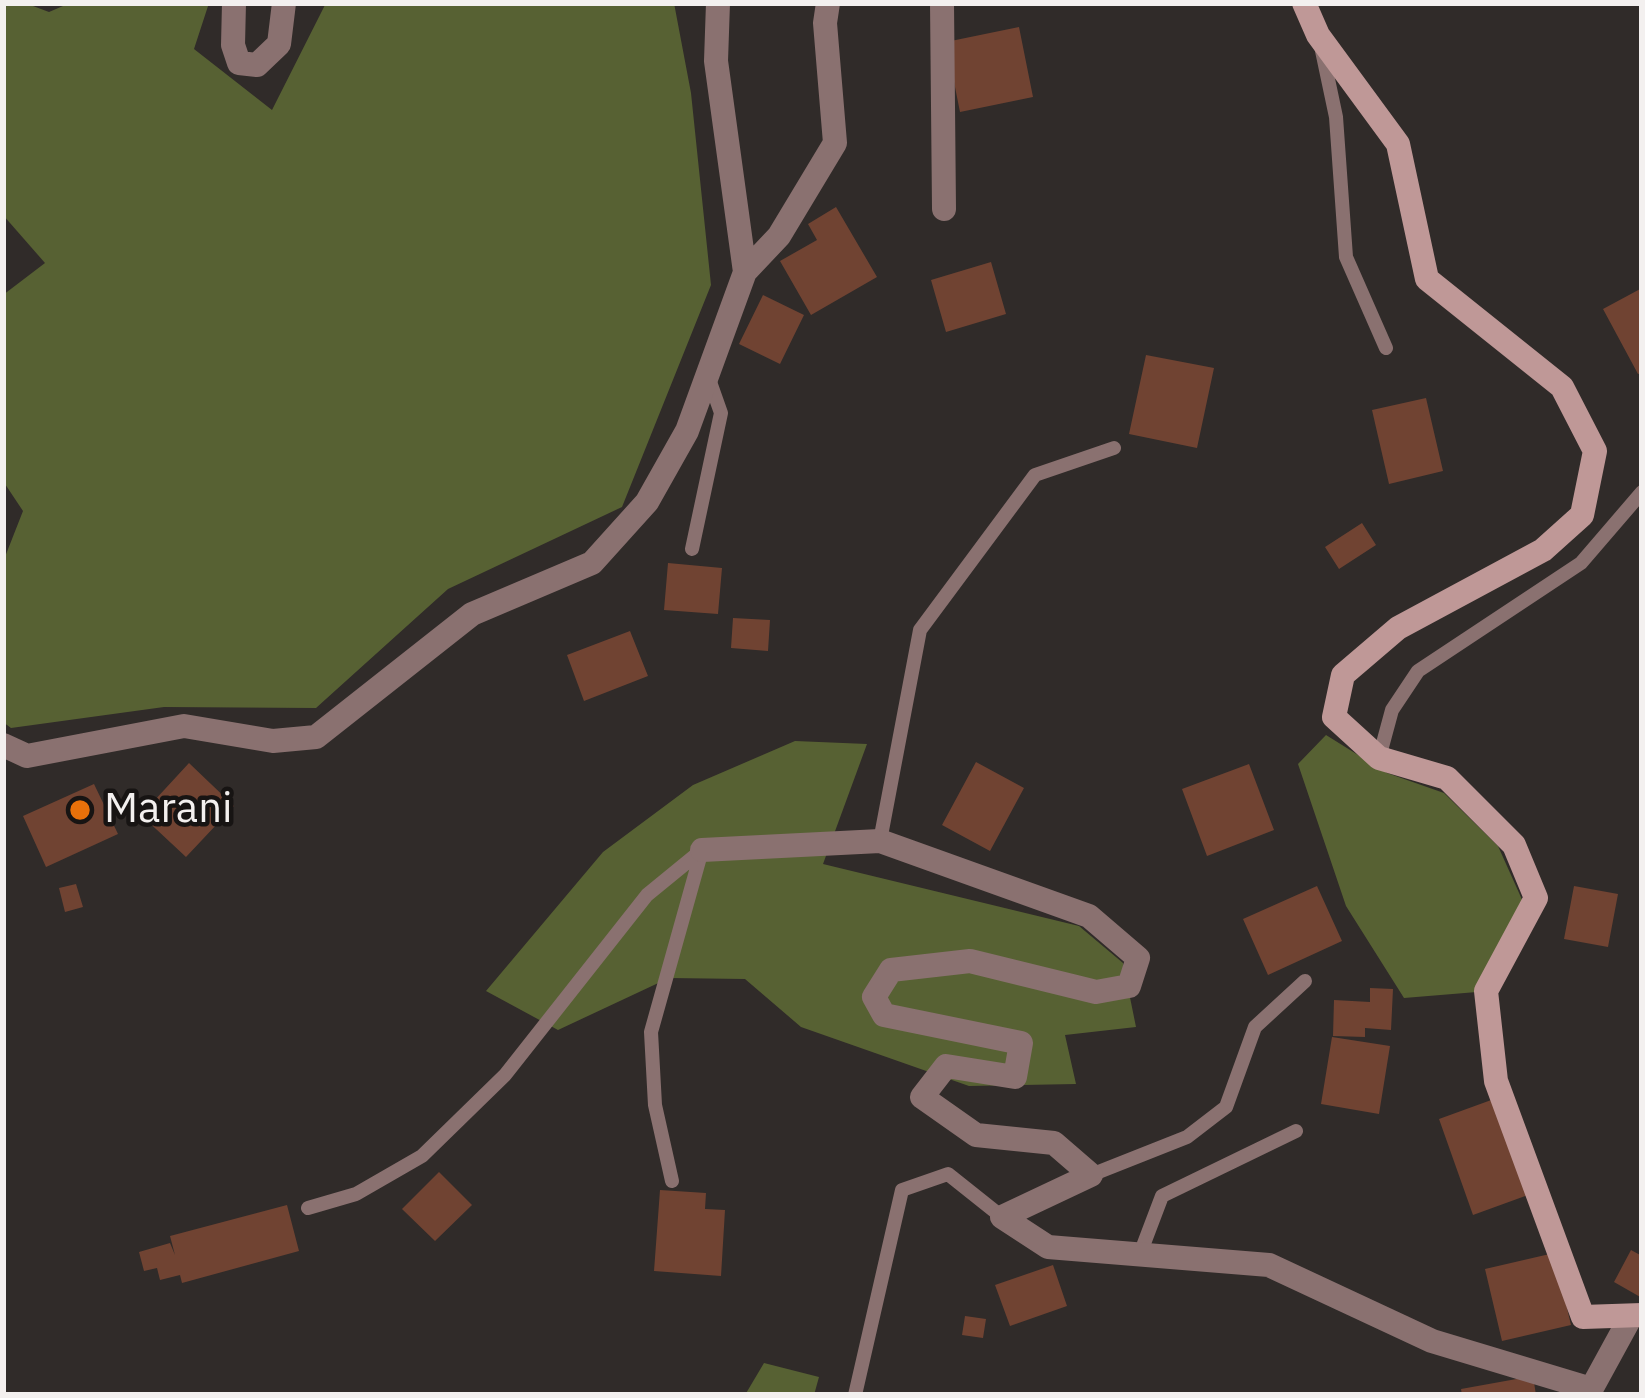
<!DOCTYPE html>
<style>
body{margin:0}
#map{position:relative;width:1645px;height:1398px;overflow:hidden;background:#302b29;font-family:"IBM Plex Sans",sans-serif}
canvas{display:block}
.frame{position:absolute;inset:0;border:6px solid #f3f0ef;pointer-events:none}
</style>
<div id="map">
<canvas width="1645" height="1398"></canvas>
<div class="frame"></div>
</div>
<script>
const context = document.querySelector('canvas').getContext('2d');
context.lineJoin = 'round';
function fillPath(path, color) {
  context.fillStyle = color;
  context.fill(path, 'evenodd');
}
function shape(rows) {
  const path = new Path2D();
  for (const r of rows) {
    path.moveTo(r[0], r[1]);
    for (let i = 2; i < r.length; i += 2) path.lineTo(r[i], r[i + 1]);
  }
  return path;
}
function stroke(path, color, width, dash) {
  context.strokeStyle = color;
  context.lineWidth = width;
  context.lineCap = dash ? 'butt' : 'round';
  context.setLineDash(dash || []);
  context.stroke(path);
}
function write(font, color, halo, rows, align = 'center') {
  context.font = font + ' "IBM Plex Sans",sans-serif';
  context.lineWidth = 9;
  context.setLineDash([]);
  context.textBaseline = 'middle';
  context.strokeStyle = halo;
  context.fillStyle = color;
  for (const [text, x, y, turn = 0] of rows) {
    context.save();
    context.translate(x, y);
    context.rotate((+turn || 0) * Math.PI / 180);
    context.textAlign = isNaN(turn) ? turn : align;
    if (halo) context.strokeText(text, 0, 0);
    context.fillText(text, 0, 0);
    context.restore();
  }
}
const forest = shape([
 [3,3,25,3,49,12,70,3,209,3,194,49,272,110,326,3,674,3,691,93,711,285,622,507,448,589,316,708,164,707,11,728,3,722,3,562,23,511,3,481,3,295,45,263,3,215],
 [1326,735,1387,773,1444,793,1498,846,1524,904,1477,992,1404,998,1346,906,1298,764],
 [795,741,867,744,823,864,1079,926,1123,963,1136,1027,1065,1035,1076,1084,969,1086,801,1027,745,979,669,978,558,1030,486,991,603,852,693,785],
 [764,1363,819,1377,814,1395,745,1395]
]);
const building = shape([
 [1019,27,1033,97,960,112,946,42],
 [836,207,877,277,811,315,780,261,817,240,808,224],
 [991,262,1006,314,946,332,931,280],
 [1642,288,1642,373,1638,374,1603,309],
 [763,295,804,315,780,364,739,344],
 [1146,355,1214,368,1197,448,1129,434],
 [1426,398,1443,471,1389,484,1372,410],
 [1362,523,1376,545,1339,569,1325,547],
 [668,563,722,568,718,614,664,610],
 [733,618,770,620,768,651,731,648],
 [630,631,648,676,584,701,567,655],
 [976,762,1024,788,990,851,942,825],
 [189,763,234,806,186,857,141,815],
 [1249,764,1274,830,1207,856,1182,789],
 [94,784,118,834,46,867,23,816],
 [76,884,83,907,65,912,59,888],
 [1317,886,1342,941,1268,975,1243,919],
 [1574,886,1618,894,1608,947,1564,939],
 [1370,988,1393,989,1391,1030,1365,1028,1365,1037,1333,1036,1334,1000,1370,1002],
 [1332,1037,1390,1046,1379,1114,1321,1104],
 [1494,1099,1528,1195,1473,1215,1439,1119],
 [439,1172,472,1205,435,1241,402,1209],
 [660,1190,706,1193,705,1209,725,1210,721,1276,654,1271],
 [287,1205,299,1251,182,1283,180,1275,160,1280,157,1268,144,1271,139,1252,170,1243,175,1255,170,1236],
 [1631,1250,1642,1256,1642,1298,1614,1282],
 [1554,1253,1571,1325,1502,1341,1485,1269],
 [1053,1265,1067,1306,1010,1326,995,1285],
 [965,1316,986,1319,983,1338,962,1335],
 [1533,1376,1536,1395,1462,1395,1461,1389]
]);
const lane = shape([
 [1321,46,1336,117,1346,257,1386,348],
 [692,549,721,413,709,379],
 [1379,758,1392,710,1418,671,1581,563,1642,492],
 [880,841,920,630,1035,475,1114,448],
 [1091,1175,1187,1137,1226,1107,1255,1027,1305,981],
 [672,1181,655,1105,651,1032,702,850],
 [308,1208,356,1194,422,1156,505,1075,647,895,702,850],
 [1140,1254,1162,1196,1296,1131],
 [855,1395,902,1190,948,1174,1002,1217]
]);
const street = shape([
 [234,3,233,45,239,63,257,65,279,44,284,3],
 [718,3,716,61,745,272],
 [942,3,944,209],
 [3,745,27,756,184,726,273,741,316,737,472,614,592,563,647,502,687,431,745,272,779,236,835,143,825,23,828,3],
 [702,850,880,841,1089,916,1138,958,1129,986,1096,992,970,961,891,970,874,997,884,1015,1021,1043,1015,1077,946,1066,922,1097,976,1135,1054,1143,1091,1175,1002,1217,1048,1247,1269,1265,1432,1341,1588,1388],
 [1588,1395,1629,1320]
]);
const secondary = shape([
 [1304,3,1318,35,1398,144,1427,279,1562,387,1595,451,1582,515,1543,550,1398,628,1343,675,1334,717,1379,758,1447,778,1514,845,1536,898,1486,991,1496,1081,1583,1317,1642,1315]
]);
const markers = [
 [80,810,12,"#e8710a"]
];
const poiNames = [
 ["Marani",104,810]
];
fillPath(forest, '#576133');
fillPath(building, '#704332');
stroke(lane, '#8a7170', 14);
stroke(street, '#8a7170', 24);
stroke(secondary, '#bf9897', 24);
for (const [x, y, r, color] of markers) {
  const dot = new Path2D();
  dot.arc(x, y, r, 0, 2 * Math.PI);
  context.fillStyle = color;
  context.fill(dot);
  stroke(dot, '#171413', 4.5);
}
write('42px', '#f3f0ef', '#171413', poiNames, 'left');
</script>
